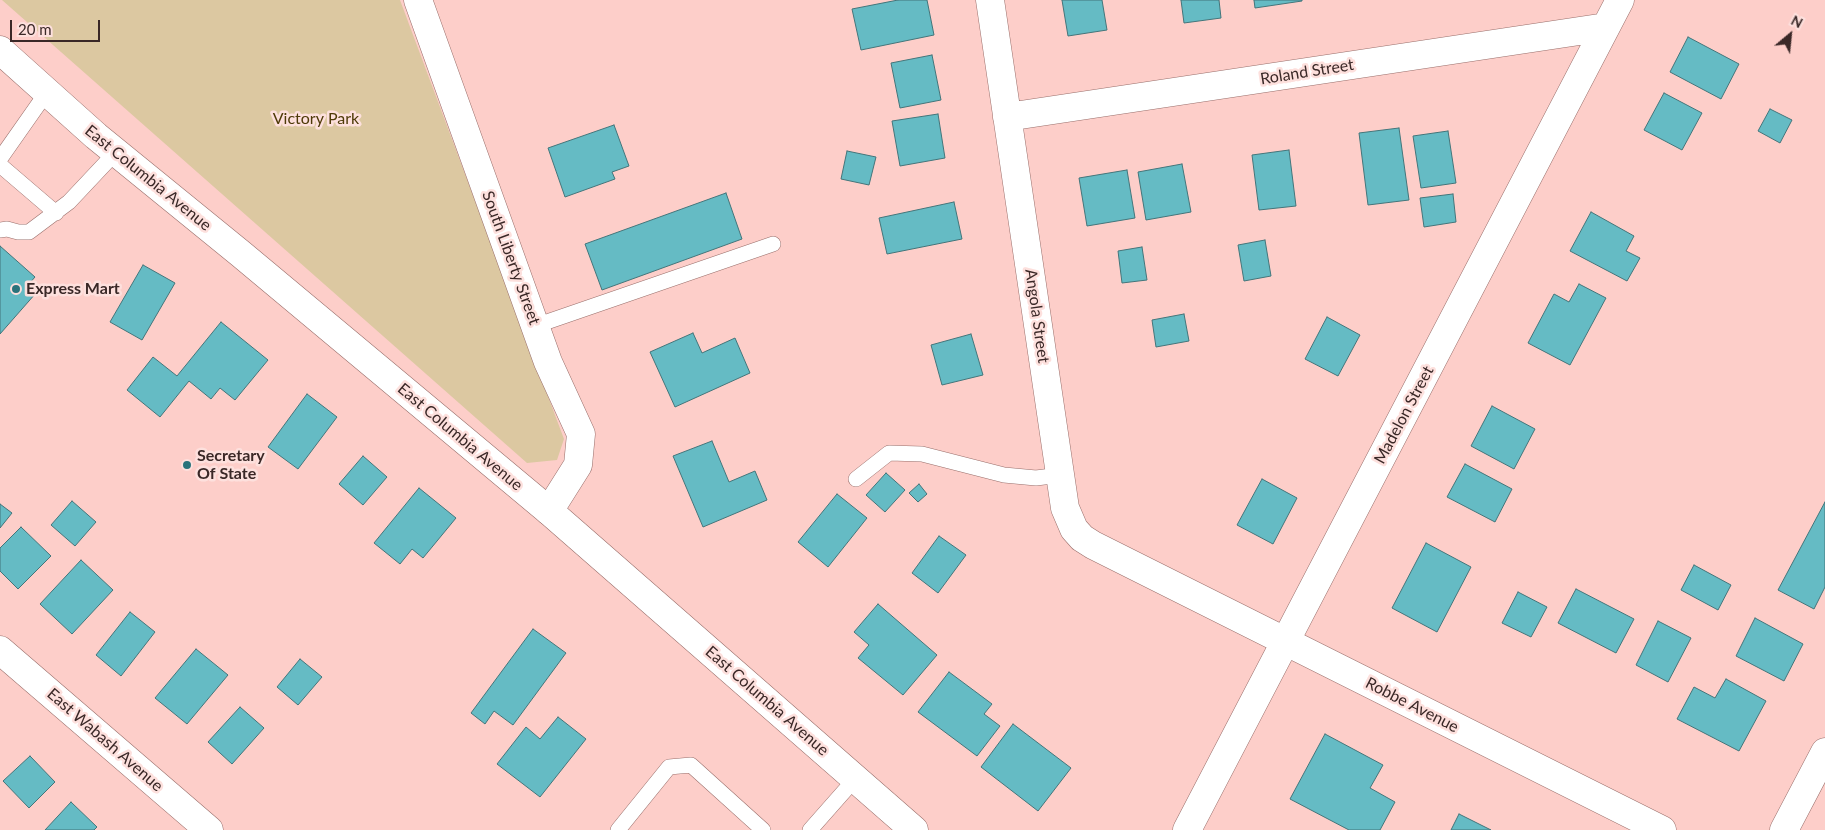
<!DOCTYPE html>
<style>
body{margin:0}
#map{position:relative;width:1825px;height:830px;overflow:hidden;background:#fdcec9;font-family:Lato,sans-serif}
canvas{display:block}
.north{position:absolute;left:1765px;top:10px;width:50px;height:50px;-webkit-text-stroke:4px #fde0dd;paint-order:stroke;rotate:28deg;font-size:14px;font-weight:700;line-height:20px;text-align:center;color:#3a2827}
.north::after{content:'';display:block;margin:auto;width:18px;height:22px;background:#3a2827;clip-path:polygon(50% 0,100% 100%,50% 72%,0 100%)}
.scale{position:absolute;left:10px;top:20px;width:90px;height:22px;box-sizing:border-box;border:2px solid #3a2827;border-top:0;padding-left:6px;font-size:15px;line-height:18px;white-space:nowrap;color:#3a2827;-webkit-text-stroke:4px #fde0dd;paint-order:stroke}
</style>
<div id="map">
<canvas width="1825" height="830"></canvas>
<div class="north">N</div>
<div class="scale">20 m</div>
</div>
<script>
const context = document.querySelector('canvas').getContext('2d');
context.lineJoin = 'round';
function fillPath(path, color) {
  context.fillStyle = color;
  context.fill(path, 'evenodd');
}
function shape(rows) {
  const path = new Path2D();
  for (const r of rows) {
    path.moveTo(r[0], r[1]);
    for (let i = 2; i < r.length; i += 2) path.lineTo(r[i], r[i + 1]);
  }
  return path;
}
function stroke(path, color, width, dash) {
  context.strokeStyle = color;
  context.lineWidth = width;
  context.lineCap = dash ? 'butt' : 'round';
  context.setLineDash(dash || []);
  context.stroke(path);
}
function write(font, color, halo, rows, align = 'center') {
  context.font = font + ' Lato,sans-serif';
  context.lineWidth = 5;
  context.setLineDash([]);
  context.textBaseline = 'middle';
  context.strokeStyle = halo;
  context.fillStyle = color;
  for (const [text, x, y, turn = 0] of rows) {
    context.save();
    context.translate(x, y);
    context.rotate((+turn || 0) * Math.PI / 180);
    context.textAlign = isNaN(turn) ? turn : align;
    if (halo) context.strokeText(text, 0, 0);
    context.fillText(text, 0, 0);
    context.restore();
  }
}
const green = shape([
 [2,0,400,0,564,439,557,460,527,463]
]);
const building = shape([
 [898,0,927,0,934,35,861,50,852,9,898,0],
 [1062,0,1102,0,1107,30,1068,36,1062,0],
 [1181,0,1219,0,1221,18,1184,23,1181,0],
 [1254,0,1302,0,1302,1,1255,8,1254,0],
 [1688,37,1739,64,1721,99,1670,72,1688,37],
 [932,55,941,100,900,108,891,63,932,55],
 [1664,93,1702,113,1682,150,1644,130,1664,93],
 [1770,109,1792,120,1780,143,1758,131,1770,109],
 [938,114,945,158,900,166,892,121,938,114],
 [614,125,629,166,612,172,615,179,565,197,548,148,614,125],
 [1399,128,1409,200,1368,205,1359,133,1399,128],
 [1448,131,1456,183,1421,188,1413,136,1448,131],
 [1289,150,1296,206,1259,210,1252,155,1289,150],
 [847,151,876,157,869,185,841,179,847,151],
 [1182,164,1191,212,1146,220,1138,172,1182,164],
 [1127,170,1135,218,1087,226,1079,178,1127,170],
 [726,193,742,239,602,290,585,244,726,193],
 [1453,194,1456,222,1424,227,1420,198,1453,194],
 [954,202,962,239,887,254,879,218,954,202],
 [1591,212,1634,236,1626,251,1640,258,1627,281,1570,251,1591,212],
 [1265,240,1271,276,1244,281,1238,245,1265,240],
 [0,246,35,277,28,285,36,293,0,334,0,246],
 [1142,247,1147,280,1122,283,1118,251,1142,247],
 [143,265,175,283,142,340,110,322,143,265],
 [1579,284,1606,298,1570,365,1528,343,1554,294,1569,302,1579,284],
 [1184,314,1189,341,1156,347,1152,320,1184,314],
 [1327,317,1360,335,1338,376,1305,359,1327,317],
 [221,322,268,360,235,400,220,388,211,399,189,381,160,417,127,390,153,357,177,376,221,322],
 [693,333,702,353,735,338,750,373,675,407,650,352,693,333],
 [971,334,983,375,942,385,931,345,971,334],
 [307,394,337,417,298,469,268,447,307,394],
 [1492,406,1535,429,1514,469,1471,446,1492,406],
 [712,441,729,482,755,471,767,500,703,527,673,456,712,441],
 [363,456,387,477,363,505,339,484,363,456],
 [1465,464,1512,489,1495,522,1447,497,1465,464],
 [886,473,905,490,885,512,866,495,886,473],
 [1262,479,1297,498,1273,544,1237,525,1262,479],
 [919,484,927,494,918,502,909,493,919,484],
 [419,488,456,518,423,558,412,549,400,564,374,543,419,488],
 [837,494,867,518,828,567,798,542,837,494],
 [72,501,96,522,75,546,51,525,72,501],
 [1825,502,1825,587,1814,609,1778,590,1825,502],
 [0,504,12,513,0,528,0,504],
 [21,527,51,556,18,589,0,571,0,548,21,527],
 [939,536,966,555,938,593,912,573,939,536],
 [1426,543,1471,567,1437,632,1392,608,1426,543],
 [81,560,113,590,72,634,40,604,81,560],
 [1694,565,1731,585,1718,610,1681,590,1694,565],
 [1576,589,1634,619,1616,653,1558,623,1576,589],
 [1518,592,1547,607,1531,637,1502,623,1518,592],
 [878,604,937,655,903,695,858,658,869,645,854,632,878,604],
 [130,612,155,632,121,676,96,655,130,612],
 [1755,618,1803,644,1784,681,1736,656,1755,618],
 [1658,621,1691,638,1668,682,1636,665,1658,621],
 [533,629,566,653,513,725,494,711,485,724,471,713,533,629],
 [196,649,228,675,187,724,155,698,196,649],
 [300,659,322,677,298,705,277,687,300,659],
 [949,672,992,704,984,714,1000,726,977,756,918,712,949,672],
 [1726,679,1766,701,1739,751,1677,719,1694,687,1715,698,1726,679],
 [240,707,264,728,232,764,208,742,240,707],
 [558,717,586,739,540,797,497,764,526,727,540,739,558,717],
 [1013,724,1071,768,1038,811,981,767,1013,724],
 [1325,734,1383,765,1370,788,1395,802,1380,830,1349,830,1290,799,1325,734],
 [30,756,55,782,29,808,3,781,30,756],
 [71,802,97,827,94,830,45,830,71,802],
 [1459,814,1491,830,1451,830,1459,814]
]);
const service = shape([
 [0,159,47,92],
 [0,165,56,213],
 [0,230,7,229,18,232,29,232,69,202,116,152],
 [535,326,773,244],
 [856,479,889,453,922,454,1004,475,1036,478,1060,475],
 [618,830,669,767,691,765,763,830],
 [810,830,855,779]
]);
const minor = shape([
 [418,0,548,362,581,434,578,465,549,511],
 [990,0,1065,508,1074,529,1082,538,1093,545,1662,830],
 [1007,117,1606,27],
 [0,650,209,830],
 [1187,830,1620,0],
 [1784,830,1825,752]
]);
const tertiary = shape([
 [0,50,96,136,241,254,549,511,914,830]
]);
const markers = [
 [16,289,5,"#2a737b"],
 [187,465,5,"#2a737b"]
];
const streetNames = [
 ["Roland Street",1307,72,-9],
 ["East Columbia Avenue",148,178,39],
 ["South Liberty Street",511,258,70],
 ["Angola Street",1037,316,82],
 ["Madelon Street",1404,415,-62],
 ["East Columbia Avenue",460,437,40],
 ["East Columbia Avenue",767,701,41],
 ["Robbe Avenue",1412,705,27],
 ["East Wabash Avenue",105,740,41]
];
const parkNames = [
 ["Victory Park",316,119]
];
const poiNames = [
 ["Express Mart",26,289],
 ["Secretary",197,456],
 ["Of State",197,474]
];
fillPath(green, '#dcc8a1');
fillPath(building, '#65bbc4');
stroke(building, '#43757a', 1);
stroke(service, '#996f6b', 16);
stroke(minor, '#996f6b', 29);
stroke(tertiary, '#996f6b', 29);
stroke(service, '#fff', 15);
stroke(minor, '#fff', 28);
stroke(tertiary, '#fff', 28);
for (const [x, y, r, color] of markers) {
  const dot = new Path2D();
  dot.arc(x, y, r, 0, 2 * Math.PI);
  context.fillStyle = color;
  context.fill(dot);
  stroke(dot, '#fde0dd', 2);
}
write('16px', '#3a2827', '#fde0dd', streetNames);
write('16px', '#4e3a08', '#fde0dd', parkNames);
write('bold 16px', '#3a2827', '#fde0dd', poiNames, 'left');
</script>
